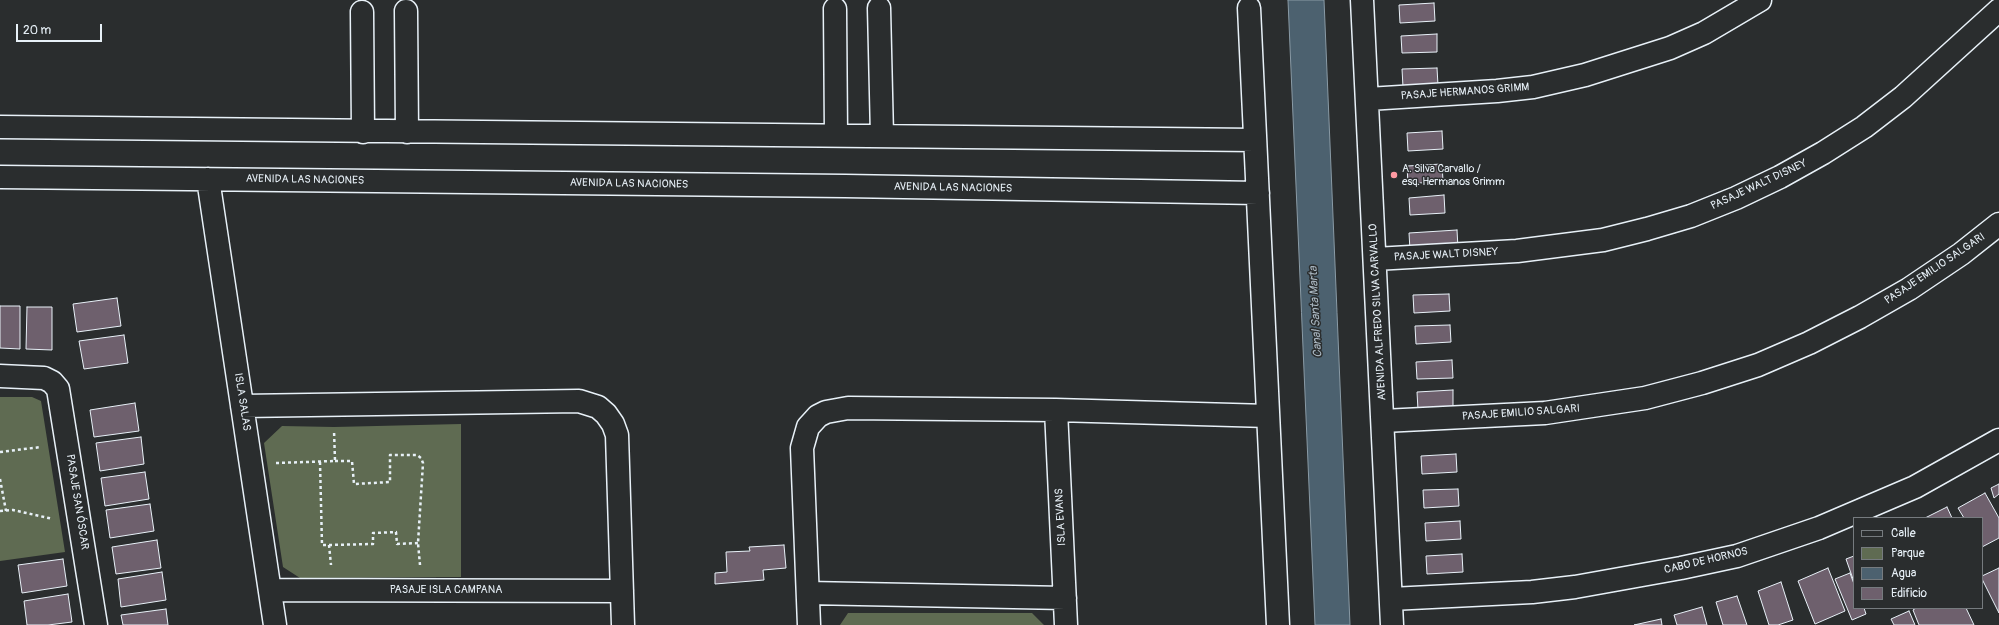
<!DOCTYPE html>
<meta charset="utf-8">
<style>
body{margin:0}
#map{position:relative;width:1999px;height:625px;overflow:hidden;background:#2a2d2e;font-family:Pangolin,sans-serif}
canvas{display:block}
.legend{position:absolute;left:1853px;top:517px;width:130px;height:92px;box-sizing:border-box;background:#2a2d2e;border:1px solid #767b7f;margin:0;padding:5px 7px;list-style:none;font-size:12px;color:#e8f1f8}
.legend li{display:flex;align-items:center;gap:8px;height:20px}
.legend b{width:20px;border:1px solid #767b7f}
.scale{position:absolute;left:16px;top:24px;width:86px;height:18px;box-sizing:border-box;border:2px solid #e8f1f8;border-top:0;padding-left:5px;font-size:12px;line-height:14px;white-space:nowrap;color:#e8f1f8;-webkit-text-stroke:3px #2a2d2e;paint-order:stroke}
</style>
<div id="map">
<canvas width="1999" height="625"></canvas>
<ul class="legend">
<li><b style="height:5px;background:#2a2d2e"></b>Calle</li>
<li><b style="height:11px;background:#5f6b52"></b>Parque</li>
<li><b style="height:11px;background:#4c616f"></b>Agua</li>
<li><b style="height:11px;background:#6e606d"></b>Edificio</li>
</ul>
<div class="scale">20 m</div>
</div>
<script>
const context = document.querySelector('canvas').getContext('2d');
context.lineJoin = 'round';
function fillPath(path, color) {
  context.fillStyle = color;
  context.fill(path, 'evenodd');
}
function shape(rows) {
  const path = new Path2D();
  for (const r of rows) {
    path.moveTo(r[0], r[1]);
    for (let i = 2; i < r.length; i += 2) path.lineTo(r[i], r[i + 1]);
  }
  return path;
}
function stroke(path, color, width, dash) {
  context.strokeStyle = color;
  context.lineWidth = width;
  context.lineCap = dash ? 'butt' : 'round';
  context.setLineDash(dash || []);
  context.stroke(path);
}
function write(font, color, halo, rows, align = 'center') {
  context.font = font + ' Pangolin,sans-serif';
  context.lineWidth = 3;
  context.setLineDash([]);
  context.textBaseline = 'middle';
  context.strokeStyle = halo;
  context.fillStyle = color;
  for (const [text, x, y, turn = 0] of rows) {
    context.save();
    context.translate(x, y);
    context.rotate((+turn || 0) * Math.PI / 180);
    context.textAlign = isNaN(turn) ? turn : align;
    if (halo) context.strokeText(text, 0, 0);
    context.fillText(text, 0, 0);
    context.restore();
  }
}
const green = shape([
 [0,397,32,397,41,401,65,552,0,561],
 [461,424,461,577,300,578,283,567,264,443,282,426,334,427],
 [848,613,1032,613,1044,625,840,625]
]);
const water = shape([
 [1288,0,1324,0,1350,625,1315,625,1288,0]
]);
const building = shape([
 [1434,3,1435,21,1400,23,1399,5,1434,3],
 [1437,34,1437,52,1402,53,1401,36,1437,34],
 [1437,68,1438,85,1403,87,1402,69,1437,68],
 [1442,131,1443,149,1408,151,1407,133,1442,131],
 [1442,164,1443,181,1408,184,1407,166,1442,164],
 [1444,195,1445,213,1410,215,1409,198,1444,195],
 [1457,230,1458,248,1410,250,1409,233,1457,230],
 [1449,294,1450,311,1414,313,1413,295,1449,294],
 [117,298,121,326,77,332,73,304,117,298],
 [0,306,20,306,20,349,0,348,0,306],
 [27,307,52,307,52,350,26,349,27,307],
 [1450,325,1451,342,1416,344,1415,326,1450,325],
 [124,335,128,363,84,369,79,341,124,335],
 [1452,360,1453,378,1417,379,1416,362,1452,360],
 [1453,390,1453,408,1418,410,1417,392,1453,390],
 [135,403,139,431,94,437,90,410,135,403],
 [141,437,144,464,100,471,96,443,141,437],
 [1456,454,1457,472,1422,474,1421,456,1456,454],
 [145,472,149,499,105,506,101,478,145,472],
 [1999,484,1999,494,1994,498,1991,488,1999,484],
 [1458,489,1459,506,1424,508,1423,490,1458,489],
 [1985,493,1999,518,1999,538,1982,547,1982,518,1964,518,1958,508,1985,493],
 [150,504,154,531,110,538,106,510,150,504],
 [1947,507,1952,518,1925,518,1947,507],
 [1460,521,1461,539,1426,541,1425,523,1460,521],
 [157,540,161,568,116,574,112,547,157,540],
 [784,545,786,568,763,570,764,580,715,584,715,573,727,572,726,552,750,551,749,547,784,545],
 [1462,554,1463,572,1427,574,1426,556,1462,554],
 [1854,556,1854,582,1846,559,1854,556],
 [63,559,67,586,22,593,18,565,63,559],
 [1828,568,1845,611,1815,624,1798,581,1828,568],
 [1999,568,1999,613,1982,579,1982,576,1999,568],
 [162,572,166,600,121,607,118,579,162,572],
 [1850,573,1854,584,1854,608,1864,608,1866,614,1852,620,1835,579,1850,573],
 [1781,582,1793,620,1778,625,1769,625,1758,591,1781,582],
 [68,594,72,622,48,625,27,625,24,601,68,594],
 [1737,596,1747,625,1723,625,1716,602,1737,596],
 [1702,607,1707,625,1677,625,1674,615,1702,607],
 [1916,608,1966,608,1974,625,1919,625,1913,610,1916,608],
 [166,609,168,625,123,625,121,615,166,609],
 [1909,611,1915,625,1894,625,1891,619,1909,611],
 [1661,619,1662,625,1634,625,1661,619]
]);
const path = shape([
 [0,452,41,447],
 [335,461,352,461,354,484,390,482,390,455,417,455,421,458,423,463,418,543,420,565],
 [320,462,322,545,329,545,331,565],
 [276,463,335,461,334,430],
 [0,479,6,511],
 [0,511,13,510,53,519],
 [329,545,373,544,373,533,396,532,397,544,418,543]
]);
const minor = shape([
 [1362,0,1392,625],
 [879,8,882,136],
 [1249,8,1278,625],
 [835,9,836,135],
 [406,11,407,132],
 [362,12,363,132],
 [1368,99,1497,91,1533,87,1585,75,1670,48,1704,33,1760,0],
 [0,127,1255,140],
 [0,177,845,186,1258,193],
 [208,179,275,625],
 [1375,259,1517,251,1603,240,1647,229,1691,216,1736,198,1780,177,1823,153,1864,127,1903,97,1999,10],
 [0,376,44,378,52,382,58,389,96,625],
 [242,406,579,401,598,407,606,414,613,424,617,435,623,625],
 [1056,410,1066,625],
 [1383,421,1545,413,1645,398,1702,383,1758,365,1809,343,1860,317,1909,289,1961,254,1999,224],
 [270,590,622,591],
 [808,593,1065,598],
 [1391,599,1532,592,1575,587,1681,568,1737,556,1819,528,1915,487,1999,440],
 [809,625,802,448,808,427,818,416,826,412,848,408,1056,410,1268,416]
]);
const markers = [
 [1394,175,4,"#ff9aa2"]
];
const streetNames = [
 ["PASAJE HERMANOS GRIMM",1465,92,-4],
 ["AVENIDA LAS NACIONES",305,180,1],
 ["AVENIDA LAS NACIONES",629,184,1],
 ["PASAJE WALT DISNEY",1759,185,-25],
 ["AVENIDA LAS NACIONES",953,188,1],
 ["PASAJE WALT DISNEY",1446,255,-3],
 ["PASAJE EMILIO SALGARI",1935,269,-34],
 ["AVENIDA ALFREDO SILVA CARVALLO",1378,312,-93],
 ["ISLA SALAS",242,402,81],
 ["PASAJE EMILIO SALGARI",1521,413,-4],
 ["PASAJE SAN ÓSCAR",77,502,81],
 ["ISLA EVANS",1061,517,-93],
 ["CABO DE HORNOS",1706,561,-13],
 ["PASAJE ISLA CAMPANA",446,590]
];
const poiNames = [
 ["A. Silva Carvallo /",1402,169],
 ["esq. Hermanos Grimm",1402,182]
];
const waterNames = [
 ["Canal Santa Marta",1316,312,-93]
];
fillPath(green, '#5f6b52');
fillPath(water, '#4c616f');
stroke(water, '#8a9ba6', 1);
fillPath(building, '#6e606d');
stroke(building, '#e8f1f8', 1);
stroke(minor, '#e8f1f8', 25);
stroke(path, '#e8f1f8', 2.5, [3, 3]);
stroke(minor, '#2a2d2e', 22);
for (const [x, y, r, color] of markers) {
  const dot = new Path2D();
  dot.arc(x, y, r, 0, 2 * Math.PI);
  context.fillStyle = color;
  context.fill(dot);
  stroke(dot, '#2a2d2e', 1.5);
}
write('11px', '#e8f1f8', '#2a2d2e', streetNames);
write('11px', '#e8f1f8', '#2a2d2e', poiNames, 'left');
write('italic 12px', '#aab7c1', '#2a2d2e', waterNames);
</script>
